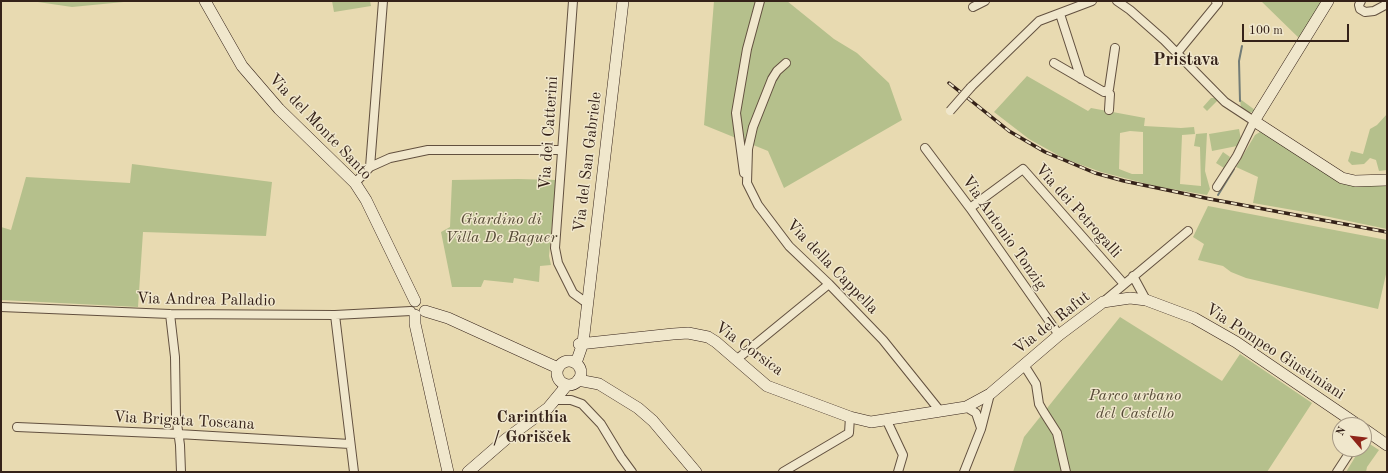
<!DOCTYPE html>
<meta charset="utf-8">
<style>
body{margin:0}
#map{position:relative;width:1388px;height:473px;overflow:hidden;background:#e8dab1;font-family:"Old Standard TT",serif}
canvas{display:block}
.frame{position:absolute;inset:0;border:2px solid #352219;pointer-events:none}
.north{position:absolute;left:1332px;top:417px;width:40px;height:40px;box-sizing:border-box;background:#f0e7cc;border:1px solid #a59884;border-radius:50%;rotate:298deg;font-size:11px;font-weight:700;line-height:16px;text-align:center;color:#352219}
.north::after{content:'';display:block;margin:auto;width:14px;height:18px;background:#8f2418;clip-path:polygon(50% 0,100% 100%,50% 72%,0 100%)}
.scale{position:absolute;left:1242px;top:24px;width:107px;height:18px;box-sizing:border-box;border:2px solid #352219;border-top:0;padding-left:5px;font-size:12px;line-height:14px;white-space:nowrap;color:#352219;-webkit-text-stroke:3px #f0e7cc;paint-order:stroke}
</style>
<div id="map">
<canvas width="1388" height="473"></canvas>
<div class="frame"></div>
<div class="north">N</div>
<div class="scale">100 m</div>
</div>
<script>
const context = document.querySelector('canvas').getContext('2d');
context.lineJoin = 'round';
function fillPath(path, color) {
  context.fillStyle = color;
  context.fill(path, 'evenodd');
}
function shape(rows) {
  const path = new Path2D();
  for (const r of rows) {
    if (r.length === 3) {
      path.moveTo(r[0] + r[2], r[1]);
      path.arc(r[0], r[1], r[2], 0, 2 * Math.PI);
      continue;
    }
    path.moveTo(r[0], r[1]);
    for (let i = 2; i < r.length; i += 2) path.lineTo(r[i], r[i + 1]);
  }
  return path;
}
function stroke(path, color, width, dash) {
  context.strokeStyle = color;
  context.lineWidth = width;
  context.lineCap = dash ? 'butt' : 'round';
  context.setLineDash(dash || []);
  context.stroke(path);
}
function write(font, color, halo, rows, align = 'center') {
  context.font = font + ' "Old Standard TT",serif';
  context.lineWidth = 3;
  context.setLineDash([]);
  context.textBaseline = 'middle';
  context.strokeStyle = halo;
  context.fillStyle = color;
  for (const [text, x, y, turn = 0] of rows) {
    context.save();
    context.translate(x, y);
    context.rotate((+turn || 0) * Math.PI / 180);
    context.textAlign = isNaN(turn) ? turn : align;
    if (halo) context.strokeText(text, 0, 0);
    context.fillText(text, 0, 0);
    context.restore();
  }
}
const green = shape([
 [31,1,134,1,72,7],
 [332,1,370,1,371,6,334,12],
 [714,1,787,1,834,39,857,53,889,83,902,120,784,188,768,151,704,125],
 [1261,1,1323,1,1302,41],
 [1027,76,1088,111,1091,108,1145,118,1144,126,1181,128,1194,127,1195,134,1182,135,1180,184,1201,186,1200,147,1194,146,1196,134,1207,133,1205,171,1210,189,1207,195,1159,187,1101,172,1065,159,1029,139,994,112],
 [1130,131,1143,132,1143,174,1132,174,1119,169,1120,133],
 [1211,98,1214,98,1218,100,1207,111,1203,107],
 [1240,99,1255,110,1253,112,1247,113,1241,109],
 [1387,114,1387,170,1379,171,1376,160,1370,158,1364,164,1352,165,1348,161,1351,151,1363,154,1370,129,1377,125],
 [1239,129,1242,145,1212,151,1209,134],
 [1260,132,1263,132,1315,167,1387,183,1387,229,1310,213,1253,203,1258,177,1236,167,1255,135],
 [1223,152,1230,157,1224,168,1216,163],
 [132,164,272,182,266,236,143,232,138,307,1,300,1,227,11,230,26,177,130,183],
 [518,179,556,180,549,256,551,265,540,266,539,282,514,278,513,283,484,280,481,287,452,287,441,232,450,227,452,180],
 [1208,206,1387,240,1387,270,1378,309,1246,278,1231,272,1223,266,1198,260,1204,244,1193,237],
 [1120,317,1222,381,1240,354,1312,403,1267,472,1013,472,1024,437],
 [1365,441,1379,450,1367,467,1366,472,1346,472,1360,449,1364,449]
]);
const stream = shape([
 [1240,101,1239,61,1242,46],
 [1218,195,1234,169]
]);
const street = shape([
 [573,1,555,248,558,263,573,293,588,304],
 [1117,1,1130,10,1164,40,1225,102,1254,121,1237,156,1217,187],
 [1361,1,1359,5,1360,9,1365,12,1374,11,1387,4],
 [973,7,985,1],
 [1060,14,1081,79],
 [1177,53,1218,3,1216,1],
 [786,63,777,71,772,79,753,127,748,149,747,183,758,205,789,246,829,284,883,340,940,411],
 [1054,63,1104,92,1109,89,1115,48],
 [971,87,1039,21,1092,1],
 [1106,91,1110,94,1109,110],
 [925,148,970,208,1059,335],
 [370,167,383,1],
 [744,173,736,113,747,49,760,1],
 [355,183,370,167,390,158,428,150,562,150],
 [970,208,1023,169,1124,284],
 [1133,276,1146,300],
 [1103,302,1188,231],
 [1,307,170,314,335,315,411,311],
 [170,314,175,357,176,416,180,445,181,472],
 [335,315,354,472],
 [736,360,829,284],
 [1024,365,1036,384,1039,404,1043,411,1057,433,1066,472],
 [557,400,571,400,582,404,601,424,621,457,632,472],
 [966,407,976,413,981,428],
 [886,419,903,455,898,472],
 [17,427,178,434,350,444],
 [783,472,849,433,850,417],
 [964,472,981,429,990,394],
 [1337,472,1352,449]
]);
const secondary = shape([
 [205,1,242,66,279,109,355,183,366,200,415,301],
 [1328,1,1254,121,1342,178,1355,181,1387,180],
 [425,311,448,318,558,368],
 [415,315,415,324,448,472],
 [579,344,673,334,688,333,708,337,716,342,767,386,850,417,871,422,966,407,990,394,1059,335,1103,302,1130,298,1146,300,1194,318,1236,342,1358,425],
 [569,373,12],
 [576,363,583,343,623,1],
 [578,380,599,384,638,408,653,421,696,472],
 [1364,429,1387,445],
 [468,472,506,439,548,408,567,385]
]);
const rail = shape([
 [949,83,1009,131,1045,152,1095,173,1124,181,1210,199,1387,232]
]);
const streetBridge = shape([
 [950,111,971,87]
]);
const streetNames = [
 ["Via del Monte Santo",320,127,46],
 ["Via dei Catterini",549,133,-86],
 ["Via del San Gabriele",588,162,-83],
 ["Via dei Petrogalli",1078,211,48],
 ["Via Antonio Tonzig",1004,233,55],
 ["Via della Cappella",832,267,46],
 ["Via Andrea Palladio",206,300,1],
 ["Via del Rafut",1052,323,-38],
 ["Via Corsica",749,349,36],
 ["Via Pompeo Giustiniani",1275,352,33],
 ["Via Brigata Toscana",184,421,3]
];
const parkNames = [
 ["Giardino di",501,220],
 ["Villa De Baguer",501,238],
 ["Parco urbano",1135,396],
 ["del Castello",1135,414]
];
const neighbourhoodNames = [
 ["Carinthia",532,418],
 ["/ Gorišček",532,438]
];
const quarterNames = [
 ["Pristava",1186,60]
];
fillPath(green, '#b5c08c');
stroke(stream, '#727c77', 2);
stroke(street, '#62503f', 10);
stroke(secondary, '#352219', 12);
stroke(street, '#f0e7cc', 8);
stroke(secondary, '#f0e7cc', 11);
stroke(rail, '#352219', 3.5);
stroke(rail, '#f0e7cc', 2, [6]);
stroke(streetBridge, '#62503f', 10, []);
stroke(streetBridge, '#f0e7cc', 8);
write('16px', '#352219', '#f0e7cc', streetNames);
write('italic 16px', '#554a36', '#f0e7cc', parkNames);
write('bold 17px', '#352219', '#f0e7cc', neighbourhoodNames);
write('bold 18px', '#352219', '#f0e7cc', quarterNames);
</script>
